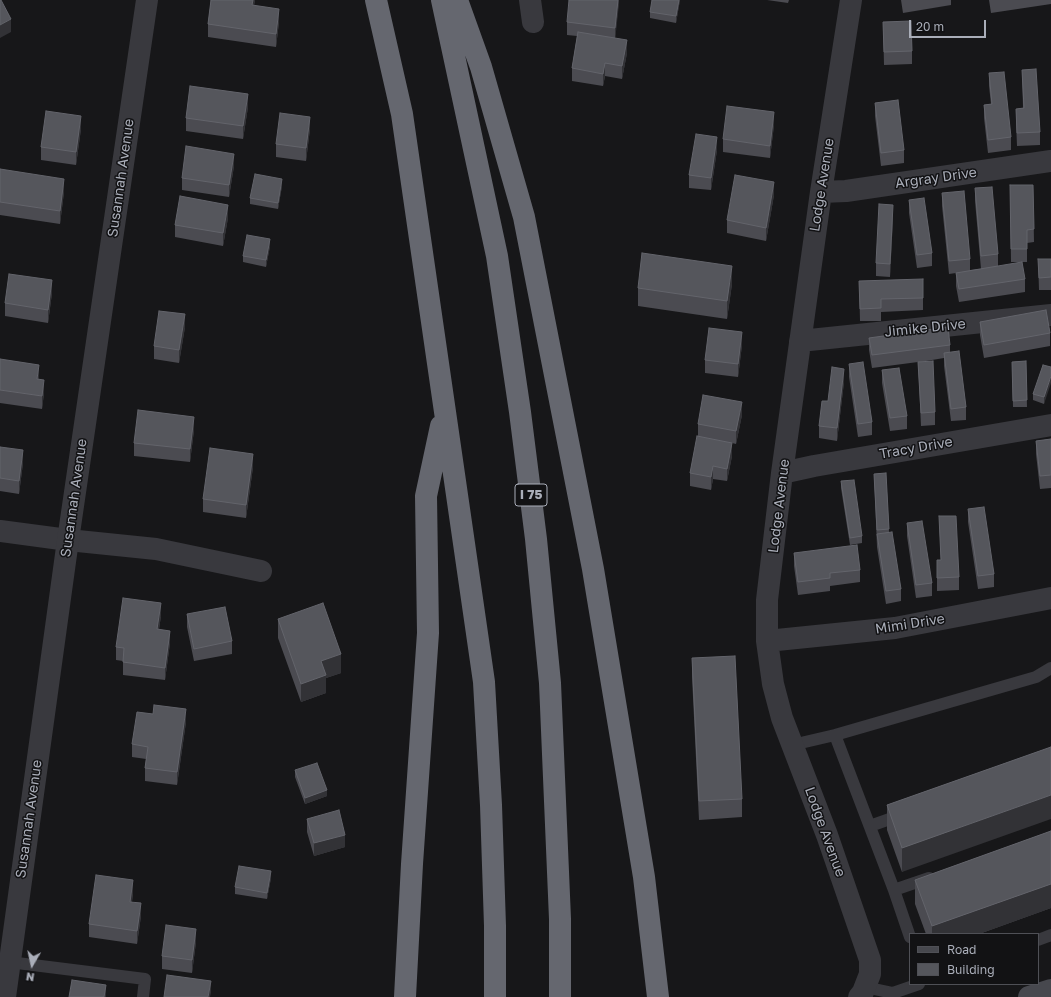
<!DOCTYPE html>
<style>
body{margin:0}
#map{position:relative;width:1051px;height:997px;overflow:hidden;background:#171719;font-family:"Golos Text",sans-serif}
canvas{display:block}
.legend{position:absolute;left:909px;top:933px;width:130px;height:52px;box-sizing:border-box;background:#121214;border:1px solid #4f5056;margin:0;padding:5px 7px;list-style:none;font-size:12px;color:#aaaeb9}
.legend li{display:flex;align-items:center;gap:8px;height:20px}
.legend b{width:20px;border:1px solid #4f5056}
.north{position:absolute;left:12px;top:945px;width:40px;height:40px;-webkit-text-stroke:3px #121214;paint-order:stroke;rotate:189deg;font-size:11px;font-weight:700;line-height:16px;text-align:center;color:#aaaeb9}
.north::after{content:'';display:block;margin:auto;width:14px;height:18px;background:#aaaeb9;clip-path:polygon(50% 0,100% 100%,50% 72%,0 100%)}
.scale{position:absolute;left:909px;top:20px;width:77px;height:18px;box-sizing:border-box;border:2px solid #aaaeb9;border-top:0;padding-left:5px;font-size:12px;line-height:14px;white-space:nowrap;color:#aaaeb9;-webkit-text-stroke:3px #121214;paint-order:stroke}
</style>
<div id="map">
<canvas width="1051" height="997"></canvas>
<ul class="legend">
<li><b style="height:5px;background:#47484e"></b>Road</li>
<li><b style="height:11px;background:#55565c"></b>Building</li>
</ul>
<div class="north">N</div>
<div class="scale">20 m</div>
</div>
<script>
const context = document.querySelector('canvas').getContext('2d');
context.lineJoin = 'round';
function shape(rows) {
  const path = new Path2D();
  for (const r of rows) {
    path.moveTo(r[0], r[1]);
    for (let i = 2; i < r.length; i += 2) path.lineTo(r[i], r[i + 1]);
  }
  return path;
}
function stroke(path, color, width, dash) {
  context.strokeStyle = color;
  context.lineWidth = width;
  context.lineCap = dash ? 'butt' : 'round';
  context.setLineDash(dash || []);
  context.stroke(path);
}
function fillPath(path, color) {
  context.fillStyle = color;
  context.fill(path, 'evenodd');
}
function write(font, color, halo, rows, align = 'center') {
  context.font = font + ' "Golos Text",sans-serif';
  context.lineWidth = 3;
  context.setLineDash([]);
  context.textBaseline = 'middle';
  context.strokeStyle = halo;
  context.fillStyle = color;
  for (const [text, x, y, turn = 0] of rows) {
    context.save();
    context.translate(x, y);
    context.rotate((+turn || 0) * Math.PI / 180);
    context.textAlign = isNaN(turn) ? turn : align;
    if (halo) context.strokeText(text, 0, 0);
    context.fillText(text, 0, 0);
    context.restore();
  }
}
const service = shape([
 [835,735,894,890,910,937],
 [792,745,835,735,1036,677,1051,668],
 [870,826,901,815],
 [894,890,929,878],
 [1038,940,1051,935],
 [9,962,145,979,143,997],
 [865,987,893,993,919,984]
]);
const minor = shape([
 [530,0,533,22],
 [851,0,821,192,782,473,767,600,767,641,773,684,782,718,827,835,870,960,870,974,863,992,859,997],
 [821,192,846,191,1051,161],
 [800,341,1051,315],
 [782,473,814,466,1051,425],
 [0,531,68,540,156,549,261,571],
 [767,641,895,628,1051,598]
]);
const tertiary = shape([
 [5,997,68,540,147,0]
]);
const secondary = shape([
 [1029,997,1051,990]
]);
const motorway = shape([
 [376,0,402,114,484,682,491,805,495,926,495,997],
 [442,0,497,256,520,412,536,539,550,683,560,919,560,997],
 [457,0,481,67,524,217,593,569,644,877,658,997],
 [405,997,412,864,428,633,426,496,441,426]
]);
const wall = shape([
 [211,0,255,0,254,5,279,22,276,47,208,37,208,24],
 [619,0,615,38,627,53,622,79,605,76,603,86,572,81,572,68,577,36,567,35,567,22],
 [680,0,676,23,650,18,650,12],
 [767,0,789,0,788,3],
 [901,0,951,0,951,5,903,13],
 [989,0,1051,0,1051,4,991,13],
 [883,22,912,51,912,64,884,65],
 [1022,70,1040,132,1040,145,1017,146,1016,122,1016,109,1023,108],
 [989,73,1011,137,1011,150,988,153,984,118,984,105,991,104,989,86],
 [875,103,904,150,904,163,881,166,875,116],
 [248,107,243,139,186,131,186,118],
 [774,125,770,158,723,152,723,139],
 [81,129,76,165,41,160,41,147],
 [310,129,306,161,276,157,276,144],
 [717,150,711,190,689,188,689,175],
 [234,166,229,197,182,190,182,178],
 [0,169,64,192,60,224,0,215],
 [1010,185,1033,185,1034,242,1027,243,1027,262,1011,262],
 [282,186,278,209,250,204,250,198],
 [975,188,998,254,998,266,1025,279,1025,292,959,302,956,286,956,273,949,274,942,206,942,193,970,259,970,270,981,269,975,201],
 [774,195,766,241,727,233,727,220],
 [909,200,932,253,932,266,917,268,909,213],
 [228,218,223,246,175,237,175,225],
 [893,218,890,277,876,276,876,263],
 [270,246,266,267,243,262,243,256],
 [1038,259,1051,259,1051,290,1039,290],
 [859,281,923,298,923,310,881,312,881,321,860,321],
 [732,284,727,319,638,306,638,288],
 [52,293,48,323,5,316,5,303],
 [980,322,1050,333,1050,346,984,358,980,335],
 [185,327,179,363,154,359,154,346],
 [869,338,950,345,950,352,966,407,966,420,951,421,944,366,944,358,920,362,935,412,935,425,921,426,918,362,872,368,869,350],
 [742,345,738,377,705,373,705,360],
 [0,359,39,378,38,380,44,393,42,409,0,403],
 [1026,361,1027,407,1013,407,1012,362],
 [849,364,872,422,872,435,858,437,849,377],
 [1051,367,1044,404,1033,400,1033,394],
 [882,370,907,416,907,429,890,431,882,383],
 [844,382,837,441,819,438,819,426],
 [742,415,736,444,732,443,732,456,727,481,713,479,711,490,690,486,690,473,698,436,698,424],
 [194,430,190,462,134,456,134,443],
 [1051,439,1051,488,1040,489,1036,454,1036,441],
 [0,447,23,463,19,494,0,491],
 [253,467,246,518,203,512,203,499],
 [886,473,889,532,901,589,901,601,886,604,877,547,874,474],
 [841,481,862,536,862,543,850,545,841,488],
 [968,509,994,574,994,587,978,589,968,522],
 [939,516,959,577,959,590,937,591,937,560,941,560],
 [907,523,932,583,932,596,916,598,907,536],
 [794,553,860,570,860,582,830,586,830,591,798,595,794,566],
 [187,614,232,641,232,654,194,661,187,627],
 [161,616,159,629,170,643,165,680,123,675,123,661,116,660,116,647],
 [278,619,341,673,326,678,326,693,301,702,278,638],
 [692,658,742,799,742,817,699,820,692,677],
 [186,722,177,785,145,781,145,768,146,759,132,757,132,744],
 [1051,747,902,872,887,830,887,805],
 [295,770,327,796,305,804,295,777],
 [307,819,345,847,314,856,307,832],
 [1051,831,1051,908,979,934,926,934,915,904,915,880],
 [271,878,267,899,235,894,235,887],
 [133,893,132,902,141,916,137,944,89,937,89,924],
 [196,942,192,973,162,969,162,956]
]);
const shadedWall = shape([
 [253,0,255,0,252,18,252,5],
 [618,0,619,0,619,4,615,41,615,28],
 [679,0,680,0,676,23,676,16],
 [279,9,279,22,276,47,276,34],
 [11,19,11,32,0,38,0,25],
 [627,40,627,53,622,79,622,66],
 [605,63,605,76,603,86,603,74],
 [248,94,248,107,243,139,243,126],
 [774,112,774,125,770,158,770,146],
 [81,116,81,129,76,165,76,152],
 [310,117,310,129,306,161,306,148],
 [717,137,717,150,711,190,711,178],
 [234,154,234,166,229,197,229,185],
 [64,179,64,192,60,224,60,211],
 [282,179,282,186,278,209,278,203],
 [774,182,774,195,766,241,766,228],
 [228,205,228,218,223,246,223,233],
 [893,205,893,218,890,277,890,264],
 [270,239,270,246,266,267,266,260],
 [732,266,732,284,727,319,727,301],
 [52,280,52,293,48,323,48,310],
 [185,314,185,327,179,363,179,350],
 [742,332,742,345,738,377,738,364],
 [39,365,39,378,37,392,37,379],
 [844,369,844,382,837,441,837,428],
 [1051,376,1051,383,1044,404,1044,397],
 [44,380,44,393,42,409,42,396],
 [742,402,742,415,736,444,736,431],
 [194,417,194,430,190,462,190,449],
 [732,443,732,456,727,481,727,469],
 [23,450,23,463,19,494,19,481],
 [253,454,253,467,246,518,246,505],
 [713,466,713,479,711,490,711,477],
 [161,603,161,616,157,642,157,629],
 [170,631,170,643,165,680,165,668],
 [341,654,341,673,326,678,326,693,301,702,301,684,321,661],
 [186,709,186,722,177,785,177,772],
 [327,790,327,796,305,804,305,798],
 [1051,795,1051,819,902,872,902,848],
 [345,835,345,847,314,856,314,843],
 [271,871,271,878,267,899,267,893],
 [133,880,133,893,130,914,130,902],
 [1051,884,1051,908,979,934,932,934,932,926],
 [141,903,141,916,137,944,137,931],
 [196,929,196,942,192,973,192,960],
 [211,981,211,993,210,997,208,997],
 [106,985,106,997,104,997]
]);
const building = shape([
 [0,0,1,0,11,19,0,25,0,0],
 [211,0,253,0,252,5,279,9,276,34,208,24,211,0],
 [569,0,618,0,615,28,567,22,569,0],
 [652,0,679,0,676,16,650,12,652,0],
 [911,21,912,51,884,52,883,22,911,21],
 [578,32,627,40,622,66,605,63,603,74,572,68,578,32],
 [1036,69,1040,132,1017,133,1016,109,1024,108,1022,70,1036,69],
 [1004,72,1011,137,988,140,984,105,992,104,989,73,1004,72],
 [190,86,248,94,243,126,186,118,190,86],
 [898,100,904,150,881,153,875,103,898,100],
 [727,106,774,112,770,146,723,139,727,106],
 [46,111,81,116,76,152,41,147,46,111],
 [280,113,310,117,306,148,276,144,280,113],
 [696,134,717,137,711,178,689,175,696,134],
 [186,146,234,154,229,185,182,178,186,146],
 [0,169,64,179,60,211,0,202,0,169],
 [255,174,282,179,278,203,250,198,255,174],
 [735,175,774,182,766,228,727,220,735,175],
 [1010,185,1033,185,1034,229,1027,230,1027,249,1011,249,1010,185],
 [992,187,998,254,981,256,975,188,992,187],
 [964,191,970,259,949,261,942,193,964,191],
 [180,196,228,205,223,233,175,225,180,196],
 [924,198,932,253,917,255,909,200,924,198],
 [879,204,893,205,890,264,876,263,879,204],
 [247,235,270,239,266,260,243,256,247,235],
 [642,253,732,266,727,301,638,288,642,253],
 [1038,259,1051,259,1051,277,1039,278,1038,259],
 [1022,262,1025,279,959,289,956,273,1022,262],
 [9,274,52,280,48,310,5,303,9,274],
 [923,279,923,298,881,299,881,308,860,309,859,281,923,279],
 [1046,310,1050,333,984,345,980,322,1046,310],
 [159,311,185,314,179,350,154,346,159,311],
 [948,327,950,345,872,355,869,338,948,327],
 [709,328,742,332,738,364,705,360,709,328],
 [959,351,966,407,951,409,944,353,959,351],
 [0,359,39,365,37,379,44,380,42,396,0,390,0,359],
 [933,361,935,412,921,413,918,362,933,361],
 [1026,361,1027,400,1013,401,1012,362,1026,361],
 [863,362,872,422,858,424,849,364,863,362],
 [1043,365,1051,367,1051,376,1044,397,1033,394,1043,365],
 [832,367,844,369,837,428,819,426,822,401,828,401,832,367],
 [899,368,907,416,890,418,882,370,899,368],
 [703,395,742,402,736,431,698,424,703,395],
 [138,410,194,417,190,449,134,443,138,410],
 [697,436,732,443,727,469,713,466,711,477,690,473,697,436],
 [1051,439,1051,475,1040,476,1036,441,1051,439],
 [0,447,23,450,19,481,0,478,0,447],
 [210,448,253,454,246,505,203,499,210,448],
 [886,473,889,529,877,530,874,474,886,473],
 [854,480,862,536,850,538,841,481,854,480],
 [984,507,994,574,978,576,968,509,984,507],
 [939,516,956,516,959,577,937,578,937,560,941,560,939,516],
 [922,521,932,583,916,585,907,523,922,521],
 [892,532,901,589,886,591,877,534,892,532],
 [857,545,860,570,830,573,830,578,798,582,794,553,857,545],
 [123,598,161,603,157,629,170,631,165,668,123,662,124,648,116,647,123,598],
 [323,603,341,654,321,661,326,675,301,684,278,619,323,603],
 [225,607,232,641,194,649,187,614,225,607],
 [735,656,742,799,699,801,692,658,735,656],
 [154,705,186,709,177,772,145,768,148,747,132,744,137,712,153,714,154,705],
 [1051,747,1051,795,902,848,887,805,1051,747],
 [317,763,327,790,305,798,295,770,317,763],
 [339,810,345,835,314,843,307,819,339,810],
 [1051,831,1051,884,932,926,915,880,1051,831],
 [239,866,271,871,267,893,235,887,239,866],
 [96,875,133,880,130,902,141,903,137,931,89,924,96,875],
 [166,925,196,929,192,960,162,956,166,925],
 [167,975,211,981,208,997,164,997,167,975],
 [72,980,106,985,104,997,69,997,72,980]
]);
const shields = [
 [531,495,32]
];
const shieldNames = [
 ["I 75",531,495]
];
const streetNames = [
 ["Susannah Avenue",121,178,-82],
 ["Argray Drive",936,178,-8],
 ["Lodge Avenue",822,185,-81],
 ["Jimike Drive",925,328,-6],
 ["Tracy Drive",916,448,-10],
 ["Susannah Avenue",74,498,-82],
 ["Lodge Avenue",779,506,-83],
 ["Mimi Drive",910,624,-9],
 ["Susannah Avenue",29,819,-82],
 ["Lodge Avenue",825,832,70]
];
stroke(service, '#39393e', 12);
stroke(minor, '#39393e', 22);
stroke(tertiary, '#39393e', 22);
stroke(secondary, '#47484e', 22);
stroke(motorway, '#65676f', 22);
fillPath(wall, '#4b4b51');
fillPath(shadedWall, '#323236');
fillPath(building, '#55565c');
stroke(building, '#63646b', 1);
for (const [x, y, w] of shields) {
  const box = new Path2D();
  box.roundRect(x - w / 2, y - 11, w, 22, 3);
  context.fillStyle = '#121214';
  context.fill(box);
  stroke(box, '#aaaeb9', 1);
}
write('bold 13px', '#aaaeb9', null, shieldNames);
write('14px', '#aaaeb9', '#121214', streetNames);
</script>
